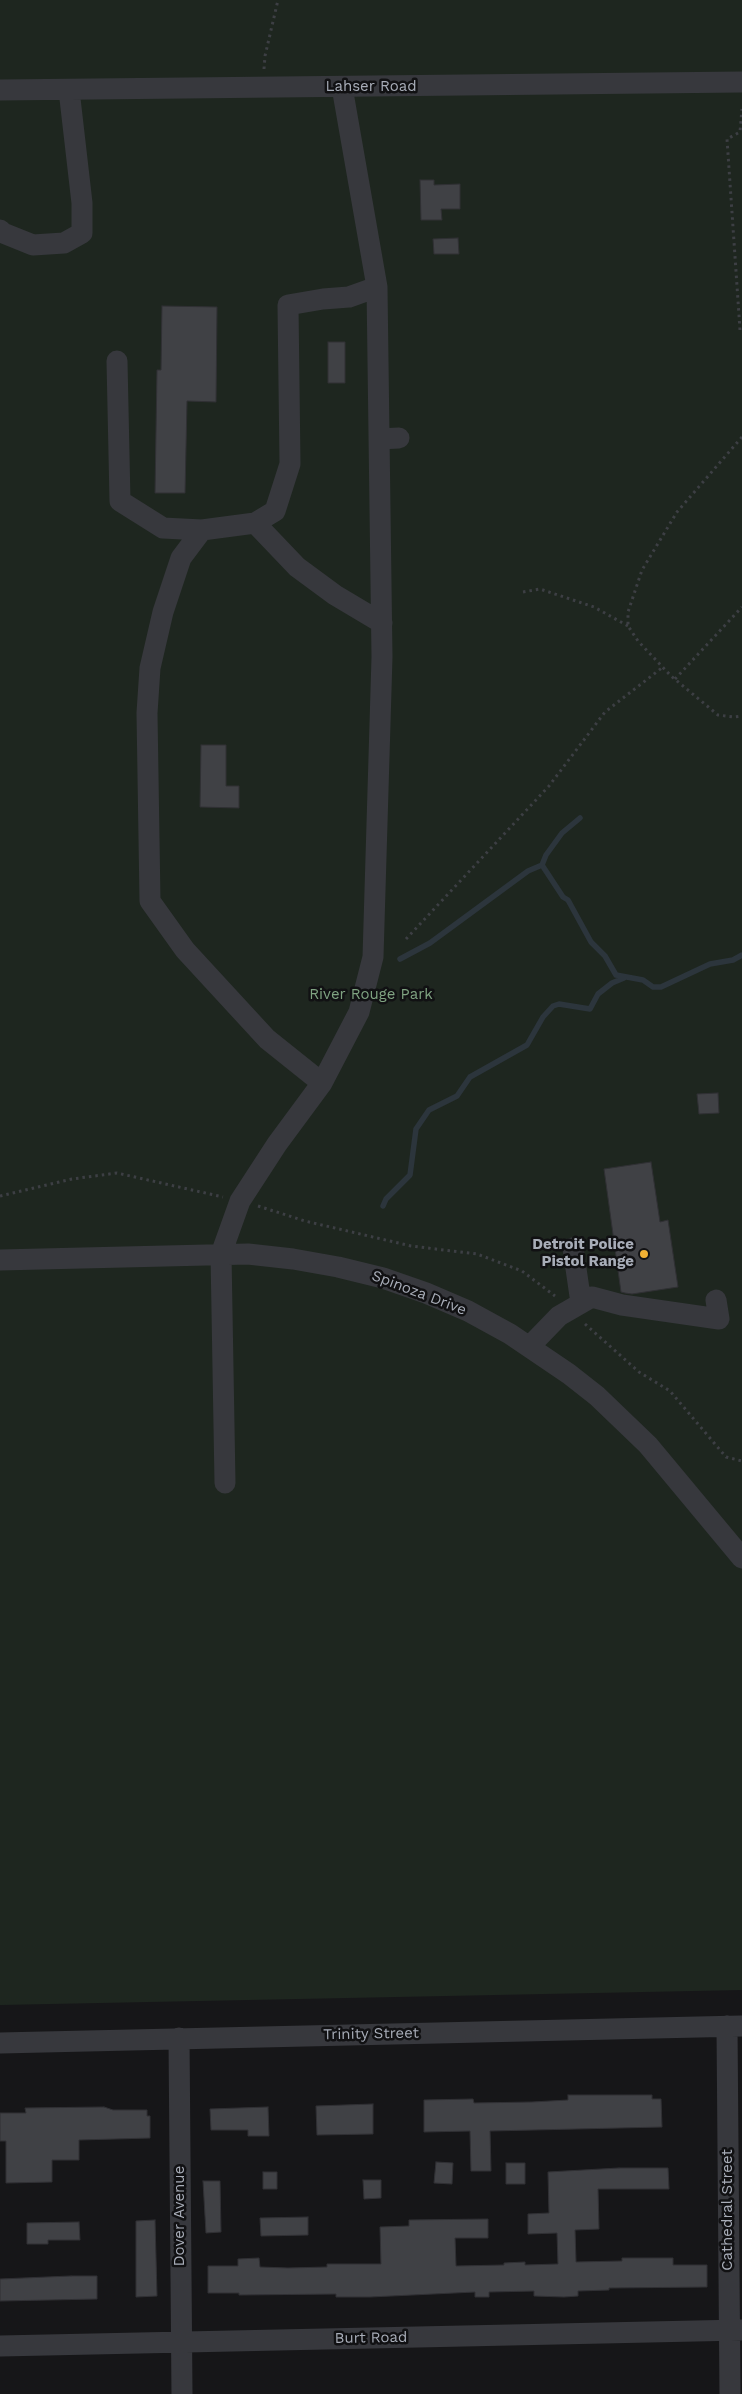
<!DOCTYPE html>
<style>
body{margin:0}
canvas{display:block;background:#161618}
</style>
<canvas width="742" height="2394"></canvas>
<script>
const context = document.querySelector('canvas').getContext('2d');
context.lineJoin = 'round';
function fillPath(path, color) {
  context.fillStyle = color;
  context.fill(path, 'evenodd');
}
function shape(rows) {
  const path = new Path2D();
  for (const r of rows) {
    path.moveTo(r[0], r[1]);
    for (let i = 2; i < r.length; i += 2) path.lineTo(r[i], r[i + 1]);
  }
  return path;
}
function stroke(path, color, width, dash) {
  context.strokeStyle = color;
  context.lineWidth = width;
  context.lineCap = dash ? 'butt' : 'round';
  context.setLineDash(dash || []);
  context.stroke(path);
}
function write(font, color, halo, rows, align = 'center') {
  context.font = font + ' "Work Sans",sans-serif';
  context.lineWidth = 5;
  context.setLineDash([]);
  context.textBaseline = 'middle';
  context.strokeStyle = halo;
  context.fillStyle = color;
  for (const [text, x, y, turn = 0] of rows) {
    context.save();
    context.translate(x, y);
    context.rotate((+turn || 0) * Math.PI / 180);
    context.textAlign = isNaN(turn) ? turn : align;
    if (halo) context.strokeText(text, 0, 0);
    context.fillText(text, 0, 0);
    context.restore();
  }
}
const green = shape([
 [0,0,742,0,742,1990,0,2005]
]);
const stream = shape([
 [542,865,563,897,568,900,591,942,605,956,616,975,643,980,653,987,661,987,710,964,733,960,742,955],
 [400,959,430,943,528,871,542,865,546,855,562,833,580,818],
 [383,1206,386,1199,410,1175,416,1129,429,1110,457,1096,470,1077,527,1045,543,1017,553,1006,559,1004,590,1009,598,994,612,983,624,978]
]);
const building = shape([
 [420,180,434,180,434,185,460,184,460,209,441,209,442,220,421,220,420,180],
 [458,238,459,254,434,254,433,239,458,238],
 [162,306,217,307,216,402,187,401,185,493,155,493,157,370,161,370,162,306],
 [328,342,345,342,345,383,328,383,328,342],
 [201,745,226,745,226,786,239,786,239,808,200,807,201,745],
 [718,1093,719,1113,699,1114,697,1094,718,1093],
 [651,1162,660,1222,668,1220,678,1287,632,1294,625,1293,621,1292,604,1169,651,1162],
 [568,2095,652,2095,652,2099,661,2099,662,2127,490,2131,491,2171,471,2171,470,2131,424,2132,424,2100,473,2099,474,2103,532,2102,568,2100,568,2095],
 [373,2104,373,2134,317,2135,316,2106,373,2104],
 [104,2107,113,2110,147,2110,147,2116,150,2116,150,2138,79,2140,79,2160,52,2160,52,2182,6,2183,6,2141,0,2141,0,2113,26,2113,25,2108,104,2107],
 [268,2107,269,2136,248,2136,248,2130,211,2130,210,2109,268,2107],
 [436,2162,453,2163,452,2184,434,2183,436,2162],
 [506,2163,525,2163,525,2184,506,2184,506,2163],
 [619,2168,668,2168,669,2189,598,2189,599,2229,575,2230,576,2262,622,2261,622,2258,673,2258,673,2265,707,2265,707,2287,609,2288,609,2290,578,2291,578,2296,564,2297,534,2296,534,2291,489,2292,489,2297,475,2297,475,2292,370,2297,336,2297,336,2294,239,2295,239,2293,208,2293,208,2266,238,2266,238,2259,259,2258,260,2267,288,2268,327,2267,327,2264,381,2264,380,2227,409,2226,409,2220,488,2219,488,2238,455,2238,456,2266,504,2265,504,2263,525,2262,525,2265,558,2264,557,2233,528,2234,528,2214,549,2213,548,2172,619,2168],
 [263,2172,277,2172,277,2189,263,2189,263,2172],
 [363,2180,381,2180,381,2198,364,2199,363,2180],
 [203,2181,220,2181,221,2232,206,2233,203,2181],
 [308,2217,308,2235,261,2236,260,2218,308,2217],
 [155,2220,157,2296,136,2297,136,2221,155,2220],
 [79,2222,80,2240,48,2240,48,2244,27,2244,27,2223,79,2222],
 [71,2276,97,2276,97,2299,0,2301,0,2279,71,2276]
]);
const path = shape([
 [264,69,265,56,278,0],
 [740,330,727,139,740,132,742,109],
 [742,437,677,512,642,570,628,612,628,626,638,641,671,676,718,715,734,717,742,716],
 [523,592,540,589,594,607,628,626],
 [675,679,742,607],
 [406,939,549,786,605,712,663,667],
 [0,1196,72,1179,117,1173,223,1197],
 [258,1206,305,1221,411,1246,477,1254,522,1271,555,1296],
 [585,1324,639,1372,670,1391,726,1457,742,1461]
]);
const minor = shape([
 [0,90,742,82],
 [0,230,3,233,33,245,64,243,82,233,82,203,69,90],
 [117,361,120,501,163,528,202,530],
 [379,439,399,438],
 [255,523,297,567,335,595,382,623],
 [322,1083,267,1039,185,950,150,901,147,713,150,668,163,612,181,558,202,530,255,523,275,511,290,464,288,305,323,299,349,297,377,287],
 [573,1248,581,1303],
 [0,1260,248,1254,293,1259,338,1267,383,1278,426,1293,468,1311,510,1334,569,1374,597,1396,648,1445,742,1558],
 [530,1346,559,1316,592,1297,622,1305,719,1319,716,1300],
 [225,1483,221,1254,240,1201,277,1144,322,1083,359,1012,373,957,382,657,377,287,342,87],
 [727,2026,730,2394],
 [179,2038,182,2394],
 [0,2043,742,2026],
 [0,2346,742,2330]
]);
const markers = [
 [644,1254,5,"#f2b134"]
];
const streetNames = [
 ["Lahser Road",371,87],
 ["Spinoza Drive",419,1293,21],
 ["Trinity Street",371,2034,-1],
 ["Cathedral Street",728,2210,-90],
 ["Dover Avenue",180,2216,-90],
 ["Burt Road",371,2338,-1]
];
const parkNames = [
 ["River Rouge Park",371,995]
];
const poiNames = [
 ["Detroit Police",634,1245],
 ["Pistol Range",634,1262]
];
fillPath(green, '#1e261f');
stroke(stream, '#2c353c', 5.5);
fillPath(building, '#404145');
stroke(building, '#303034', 1);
stroke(path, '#3d3f44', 3, [2.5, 4]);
stroke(minor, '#37383d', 21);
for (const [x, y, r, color] of markers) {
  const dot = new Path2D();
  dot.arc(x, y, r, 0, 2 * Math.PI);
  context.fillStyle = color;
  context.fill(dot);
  stroke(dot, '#111113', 2);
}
write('15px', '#a8adb8', '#111113', streetNames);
write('15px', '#7fa381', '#111113', parkNames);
write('bold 15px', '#a8adb8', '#111113', poiNames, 'right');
</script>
